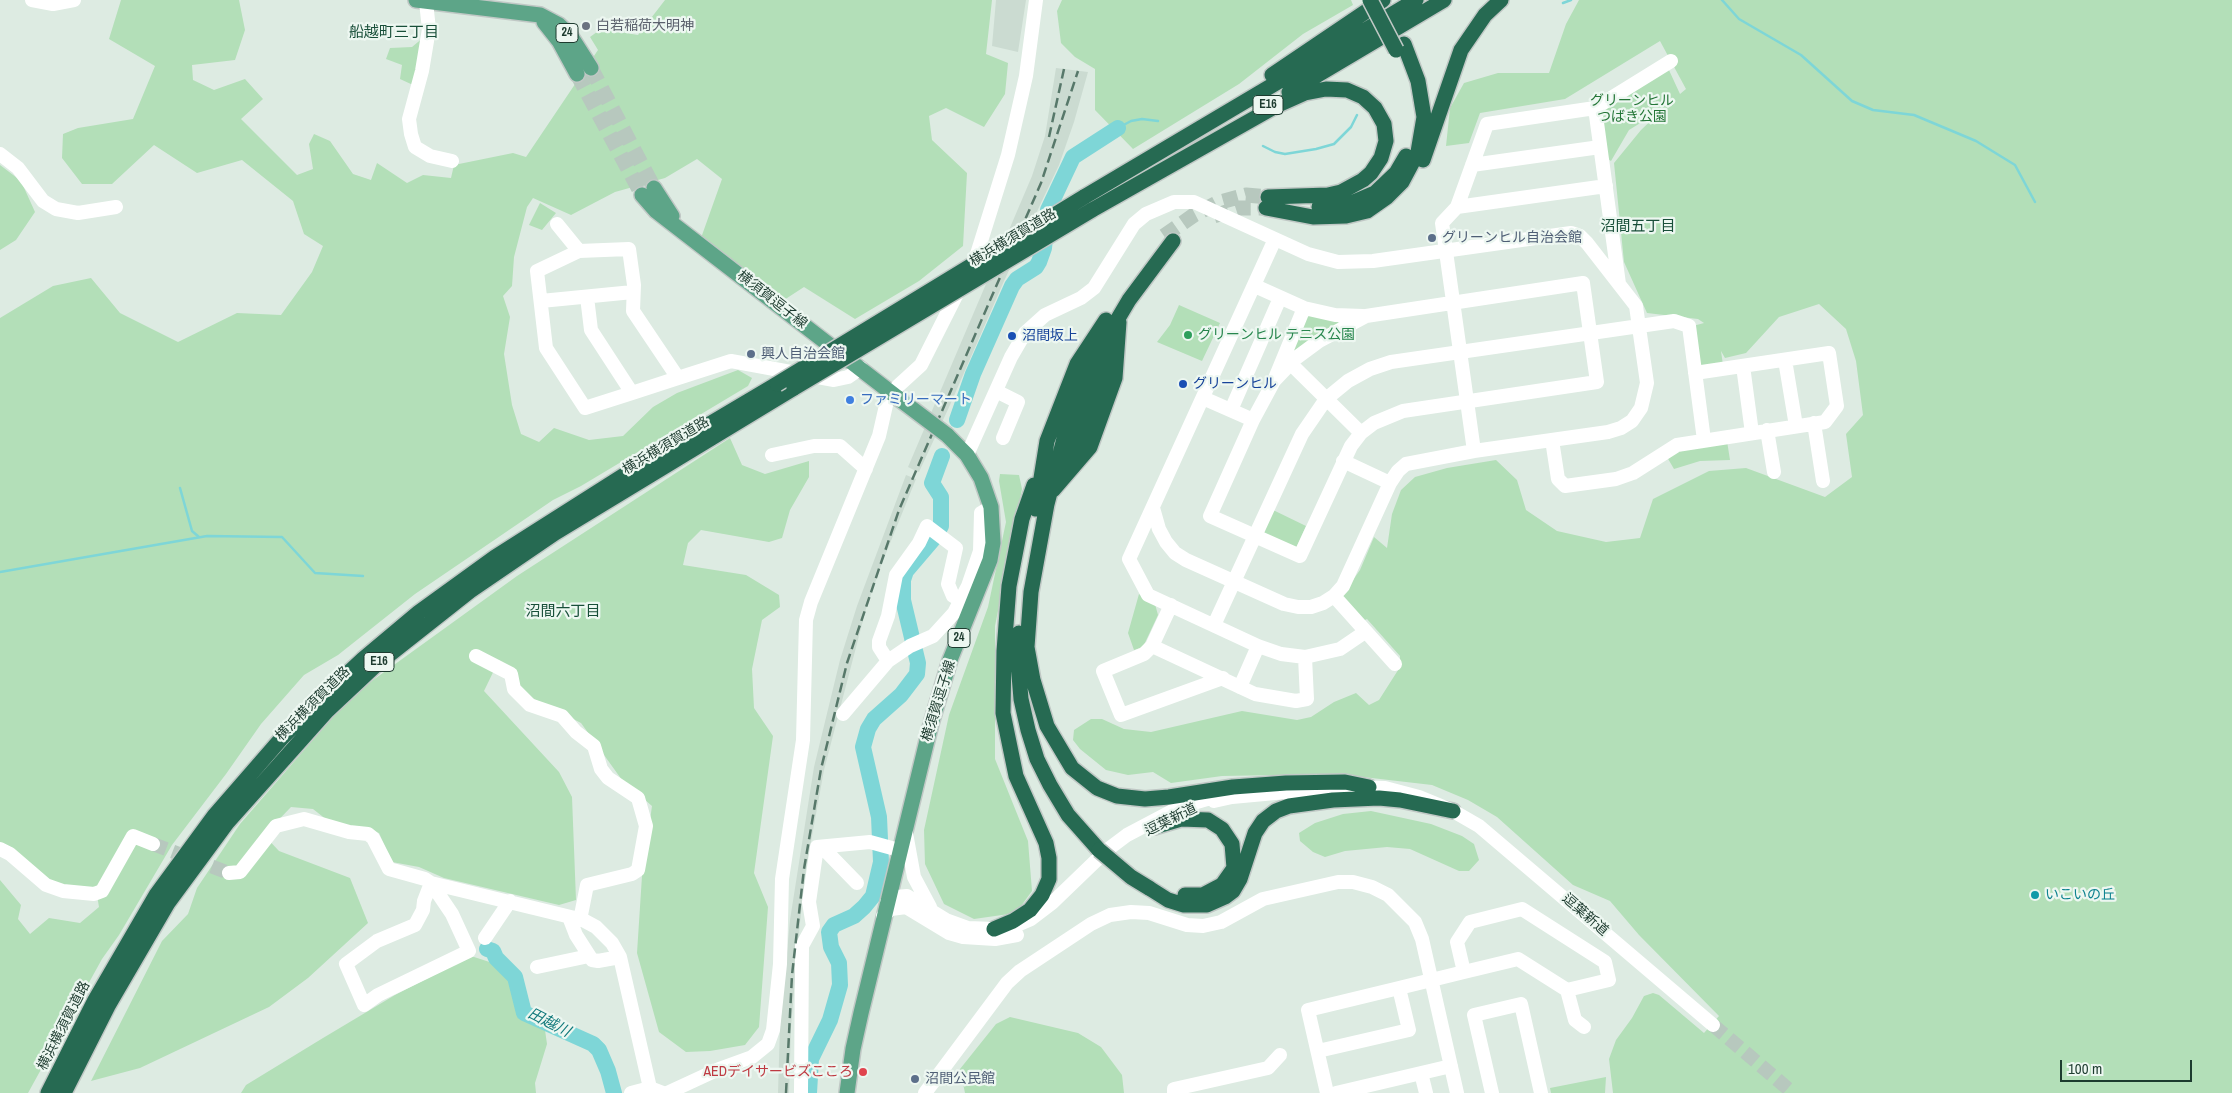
<!DOCTYPE html>
<meta charset="utf-8">
<style>
body{margin:0}
#map{position:relative;width:2232px;height:1093px;overflow:hidden;background:#ddebe2;font-family:"Archivo Narrow",sans-serif}
canvas{display:block}
.scale{position:absolute;left:2060px;top:1060px;width:132px;height:22px;box-sizing:border-box;border:2px solid #1d3b2f;border-top:0;padding-left:6px;font-size:15px;line-height:18px;white-space:nowrap;color:#1d3b2f;-webkit-text-stroke:4px #edf7f1;paint-order:stroke}
</style>
<div id="map">
<canvas width="2232" height="1093"></canvas>
<div class="scale">100 m</div>
</div>
<script>
const context = document.querySelector('canvas').getContext('2d');
context.lineJoin = 'round';
function fillPath(path, color) {
  context.fillStyle = color;
  context.fill(path, 'evenodd');
}
function shape(rows) {
  const path = new Path2D();
  for (const r of rows) {
    path.moveTo(r[0], r[1]);
    for (let i = 2; i < r.length; i += 2) path.lineTo(r[i], r[i + 1]);
  }
  return path;
}
function stroke(path, color, width, dash) {
  context.strokeStyle = color;
  context.lineWidth = width;
  context.lineCap = dash ? 'butt' : 'round';
  context.setLineDash(dash || []);
  context.stroke(path);
}
function write(font, color, halo, rows, align = 'center') {
  context.font = font + ' "Archivo Narrow","Noto Sans JP",sans-serif';
  context.lineWidth = 4.5;
  context.setLineDash([]);
  context.textBaseline = 'middle';
  context.strokeStyle = halo;
  context.fillStyle = color;
  for (const [text, x, y, turn = 0] of rows) {
    context.save();
    context.translate(x, y);
    context.rotate((+turn || 0) * Math.PI / 180);
    context.textAlign = isNaN(turn) ? turn : align;
    if (halo) context.strokeText(text, 0, 0);
    context.fillText(text, 0, 0);
    context.restore();
  }
}
const built = shape([
 [996,0,1026,0,1018,52,992,46],
 [1056,68,1088,72,1074,122,1059,165,1004,281,950,405,919,472,916,471,908,467,1032,176,1045,136],
 [906,475,916,479,882,563,866,609,824,770,806,869,800,922,791,1027,789,1093,778,1093,780,1026,790,920,814,767,840,660,857,606]
]);
const green = shape([
 [121,0,239,0,245,30,235,60,192,65,193,80,214,90,245,79,263,99,241,119,297,175,313,169,309,144,314,134,330,141,353,174,371,180,377,163,407,183,423,175,451,178,454,165,513,153,526,157,598,50,590,37,601,29,638,35,665,0,992,0,986,54,1008,63,1005,94,984,127,946,108,929,116,932,140,967,173,963,246,919,281,855,319,804,287,784,300,701,238,722,179,697,159,665,178,615,192,571,215,533,198,527,207,514,257,512,286,503,296,510,317,504,354,512,405,521,434,539,442,554,428,589,440,623,436,653,407,677,393,738,370,752,378,748,386,581,486,553,500,415,594,338,655,304,675,261,724,226,774,172,845,119,935,102,959,28,1093,0,1093,0,880,21,905,18,919,30,934,49,918,80,923,99,907,96,889,53,884,0,846,0,318,53,286,91,278,120,313,178,342,237,313,281,315,312,272,323,246,304,234,293,201,242,160,197,173,154,145,112,184,82,184,62,158,63,134,78,128,133,119,155,66,109,39],
 [1062,0,1351,0,1353,5,1303,34,1239,84,1133,149,1095,110,1095,69,1075,57,1061,43,1057,11],
 [1579,0,2232,0,2232,1093,1613,1093,1609,1059,1616,1040,1632,1018,1644,996,1653,993,1659,995,1704,1033,1719,1016,1639,935,1610,901,1573,885,1497,817,1468,800,1432,785,1337,774,1222,776,1171,783,1153,772,1128,775,1106,770,1080,749,1073,740,1074,730,1091,719,1102,719,1124,729,1151,732,1242,711,1297,720,1311,717,1334,702,1356,693,1369,705,1379,700,1400,667,1400,656,1367,619,1363,621,1341,597,1360,570,1374,537,1387,548,1392,514,1401,490,1415,477,1447,468,1496,460,1517,480,1526,510,1557,531,1606,542,1640,538,1653,499,1709,471,1746,468,1825,497,1852,477,1846,434,1863,415,1856,361,1846,329,1819,304,1779,317,1746,353,1725,358,1721,351,1723,365,1700,368,1693,326,1704,323,1698,319,1647,313,1624,262,1614,163,1641,130,1663,109,1629,130,1611,161,1606,158,1601,110,1668,68,1680,94,1686,89,1660,41,1565,99,1480,113,1469,143,1446,146,1450,108,1464,83,1498,73,1549,73,1566,24],
 [424,37,413,85,400,79,402,65,386,59,390,48,412,47],
 [0,165,21,181,35,212,16,240,0,250],
 [540,203,556,213,542,230,529,225],
 [1179,305,1220,323,1202,361,1157,342,1170,325],
 [1306,313,1337,319,1339,324,1293,355,1289,353],
 [730,438,742,465,765,474,809,461,809,477,790,510,782,538,769,542,701,530,688,543,683,565,746,575,779,595,780,607,762,620,752,669,754,708,773,736,754,873,768,907,759,1027,745,1045,710,1051,686,1052,659,1032,637,953,642,876,652,806,622,780,581,723,526,695,499,660,484,691,559,772,572,797,576,900,559,905,444,878,419,867,392,862,379,833,327,820,313,809,291,807,264,835,279,851,350,878,368,923,308,978,269,1007,140,1068,91,1081,162,941,188,914,197,888,240,824,351,696,517,576],
 [1727,441,1730,460,1700,461,1674,469,1667,457,1677,451],
 [1000,474,1019,475,1022,489,995,626,995,759,1028,841,1032,891,1016,913,974,919,944,904,925,864,924,830,949,715,988,607,1006,522,999,481],
 [1271,509,1306,526,1295,550,1259,533],
 [1139,594,1155,604,1158,615,1143,647,1134,650,1128,633],
 [1371,811,1431,824,1462,836,1474,844,1479,860,1469,871,1459,871,1410,849,1387,847,1345,851,1325,857,1313,852,1300,841,1299,833,1315,823,1343,814],
 [471,956,508,968,524,1006,544,1023,547,1044,535,1083,536,1093,241,1093,246,1085,323,1038,395,995],
 [1010,1017,1078,1033,1101,1047,1122,1075,1124,1093,965,1093,960,1069,996,1024],
 [1606,1077,1605,1093,1551,1093,1550,1088]
]);
const stream = shape([
 [1722,0,1739,19,1801,55,1852,101,1873,110,1914,115,1976,141,2015,165,2035,202],
 [1563,3,1571,0],
 [1118,128,1131,121,1142,119,1158,121],
 [1263,146,1275,152,1285,154,1316,149,1334,144,1351,127,1357,115],
 [180,488,192,531,199,537],
 [0,572,207,536,282,537,315,573,363,576]
]);
const river = shape([
 [957,420,973,374,1012,286,1017,279,1036,267,1039,262,1044,248,1048,210,1073,157,1118,128],
 [487,949,493,951,496,958,515,977,524,1013,593,1044,599,1050,608,1071,614,1093],
 [809,1093,811,1059,830,1020,840,985,839,963,831,947,829,932,834,925,854,916,864,907,873,896,881,862,879,817,863,747,868,729,874,719,901,695,917,674,918,663,903,600,903,580,906,571,935,537,941,526,941,497,932,483,942,456]
]);
const minorTunnel = shape([
 [153,844,229,873],
 [1713,1025,1793,1093]
]);
const majorTunnel = shape([
 [591,68,654,188],
 [577,74,642,195]
]);
const highwayTunnel = shape([
 [1214,216,1238,208,1266,208],
 [1164,236,1194,215,1217,203,1246,195,1268,197]
]);
const minor = shape([
 [32,0,53,4,74,0],
 [426,2,429,29,422,71,409,119,411,134,415,147,430,156,452,161],
 [1595,108,1619,284],
 [0,154,18,168,43,201,56,209,78,213,116,207],
 [1472,165,1600,147],
 [1457,207,1606,186],
 [557,224,579,251],
 [1275,239,1129,559,1148,595,1258,646,1281,654,1305,657,1340,649,1365,632],
 [1583,283,1597,382,1403,411,1374,423,1361,433,1351,446,1300,556,1210,516,1253,420,1274,381,1296,358,1319,341,1366,316,1583,283],
 [1255,286,1304,308,1335,315,1363,316],
 [587,297,591,330,632,393],
 [541,301,633,292],
 [1785,360,1796,426],
 [1290,363,1361,433],
 [1743,366,1752,433],
 [1276,376,1304,308],
 [678,378,633,311,634,285,629,249,579,251,537,271,546,348,585,408,632,393,678,378,731,361,834,380,848,377,861,368],
 [996,391,1018,402,1003,438],
 [1203,398,1253,420],
 [1231,410,1280,298],
 [1814,423,1823,481],
 [1767,430,1774,472],
 [1552,440,1558,479,1565,486,1616,479,1633,473,1677,445,1825,422,1837,406,1829,353,1695,373],
 [1474,451,1442,223,1457,207,1487,124,1595,108,1671,61],
 [772,455,814,446,840,446,866,469],
 [967,455,1011,357,1025,333,1045,315,1081,298,1094,288,1134,224,1146,214,1174,202,1194,202,1308,254,1338,262,1373,261,1571,233,1580,236,1587,243,1636,306,1647,383,1641,408,1632,421,1621,428,1608,432,1474,451,1406,464,1398,471,1390,483,1343,586,1334,596,1323,603,1311,607,1298,607,1284,604,1186,560,1175,553,1166,542,1159,529,1153,508],
 [1343,461,1390,483],
 [1334,596,1395,664],
 [1171,605,1152,646,1144,654,1103,671,1121,715,1223,678],
 [1214,625,1302,434,1326,399,1348,381,1370,369,1391,362,1674,321,1689,326,1704,440],
 [1152,646,1255,694,1296,701,1307,699,1305,657],
 [476,656,511,674,514,689,530,705,562,716,576,732,594,746,601,769,608,778,638,798,646,826,638,870,632,874,587,885,580,920],
 [888,661,879,647,879,641,888,616,896,575,919,543,927,526,956,548,948,584,953,596,962,601],
 [1240,687,1258,646],
 [843,714,888,661,910,646,933,636,954,613,968,586,980,551,981,513,991,507],
 [1357,787,1385,788,1419,797,1453,811,1479,826,1713,1025],
 [1214,801,1232,797,1286,792,1367,792],
 [906,833,914,877,930,907],
 [822,847,857,883],
 [0,849,10,854,46,885,63,891,94,894,102,891,133,836,153,844],
 [229,873,240,872,276,826,304,819,349,832,368,834,373,838,389,869,425,879,431,883,583,920,596,927,612,943,620,957,650,1088,663,1093],
 [431,883,452,914,469,951,378,995,364,1005,346,964,377,941,415,925,423,910,424,901,431,883],
 [887,902,896,897,907,896,946,920,968,928,994,929,1017,925,1031,919,1052,903,1107,850,1127,835,1180,807,1224,794],
 [883,916,891,909,906,907,949,933,963,937,995,939,1017,935],
 [569,917,576,935,592,960,598,961,620,957],
 [485,938,510,901],
 [537,967,589,956],
 [1567,990,1575,1020,1584,1027],
 [1318,1051,1409,1030,1399,988],
 [1421,1073,1426,1093],
 [631,1093,650,1088],
 [667,1093,719,1069,752,1057,768,1044,773,1030,780,964,782,879,803,740,806,620,811,602,879,436,887,401,898,386,921,365,977,254,1008,155,1026,76,1036,0],
 [801,1093,802,946,813,926,809,902,817,847,870,842,899,850],
 [925,1093,1007,983,1020,971,1091,924,1110,915,1131,912,1149,913,1187,925,1203,926,1221,922,1263,899,1338,882,1353,882,1372,887,1388,895,1415,922,1422,939,1457,1093],
 [1174,1093,1174,1089,1268,1068,1280,1055],
 [1327,1093,1308,1010,1399,988,1464,972,1518,959,1567,990,1609,980,1605,962,1522,909,1470,922,1457,942,1464,972],
 [1336,1093,1451,1066],
 [1492,1093,1474,1015,1521,1004,1541,1093]
]);
const major = shape([
 [416,0,540,15,559,25,570,35,591,68],
 [544,22,559,41,577,74],
 [654,188,672,216],
 [642,195,656,211,898,398],
 [847,1093,853,1049,861,1013,931,724,950,660,990,560,993,543,991,507,981,478,967,455,947,435]
]);
const highway = shape([
 [1272,75,1383,0],
 [1289,92,1444,0],
 [1423,160,1461,50,1485,15,1501,0],
 [1084,197,1416,0],
 [1319,207,1347,205,1375,193,1396,173,1406,156],
 [1266,208,1313,217,1346,216,1367,211,1387,197,1402,182,1418,152,1424,117,1418,81,1404,44],
 [1092,210,1276,106,1305,93,1326,89,1347,90,1363,97,1375,108,1384,124,1386,141,1381,158,1371,173,1363,180,1341,192,1328,195,1268,197],
 [1173,241,1129,300,1093,361,1066,431,1047,504,1031,592,1027,647,1033,680,1047,726,1072,768,1097,788,1117,796,1145,799,1169,797,1233,787,1286,783,1345,782,1369,787],
 [1062,469,1072,454,1111,350],
 [1053,490,1090,447,1115,378,1119,322],
 [1036,509,1047,441,1077,364,1106,320],
 [1019,633,1018,663,1021,699,1028,730,1037,759,1050,785,1068,815,1099,850],
 [1154,827,1181,819,1208,820,1222,829,1232,844,1234,868,1222,885,1203,895,1185,895],
 [1149,888,1168,900,1184,905,1207,905,1225,897,1233,891,1240,879,1255,833,1263,821,1276,811,1289,806,1333,800,1379,798,1400,800,1453,811],
 [994,929,1013,921,1030,910,1042,895,1049,879,1049,858,1046,843,1016,776,1003,713,1004,651,1009,586,1022,519,1034,485],
 [48,1093,95,1000,156,895,214,816,281,739,320,699,363,659,419,612,495,557,632,470,777,384],
 [64,1093,108,1006,168,903,227,823,327,711,375,666,470,591,555,533,794,388]
]);
const rail = shape([
 [1049,137,1064,69],
 [786,1093,792,975,804,869,821,769,847,663,899,510,1041,183,1078,71]
]);
const majorBridge = shape([
 [898,398,947,435]
]);
const highwayBridge = shape([
 [1370,0,1396,50],
 [777,384,1084,197],
 [794,388,1092,210],
 [1099,850,1131,877,1149,888]
]);
const markers = [
 [586,26,5,"#6b7280"],
 [1432,238,5,"#5c6f8a"],
 [1188,335,5,"#2e9e5b"],
 [1012,336,5,"#1a4fb4"],
 [751,354,5,"#5c6f8a"],
 [1183,384,5,"#1a4fb4"],
 [850,400,5,"#3f7fe0"],
 [2035,895,5,"#0f9aa8"],
 [863,1072,5,"#e0444e"],
 [915,1079,5,"#5c6f8a"]
];
const shields = [
 [567,33,22],
 [1268,105,30],
 [959,638,22],
 [379,662,30]
];
const shieldNames = [
 ["24",567,33],
 ["E16",1268,105],
 ["24",959,638],
 ["E16",379,662]
];
const worshipNames = [
 ["白若稲荷大明神",596,26]
];
const parkNames = [
 ["グリーンヒル",1632,101],
 ["つばき公園",1632,117]
];
const streetNames = [
 ["横浜横須賀道路",1013,238,-31],
 ["横須賀逗子線",772,300,38],
 ["横浜横須賀道路",666,446,-31],
 ["横須賀逗子線",939,701,-73],
 ["横浜横須賀道路",313,704,-45],
 ["逗葉新道",1171,820,-26],
 ["逗葉新道",1585,915,41],
 ["横浜横須賀道路",64,1026,-63]
];
const serviceNames = [
 ["グリーンヒル自治会館",1442,238],
 ["興人自治会館",761,354],
 ["沼間公民館",925,1079]
];
const leisureNames = [
 ["グリーンヒル テニス公園",1198,335]
];
const transitNames = [
 ["沼間坂上",1022,336],
 ["グリーンヒル",1193,384]
];
const shopNames = [
 ["ファミリーマート",860,400]
];
const cultureNames = [
 ["いこいの丘",2045,895]
];
const healthNames = [
 ["AEDデイサービズこころ",853,1072]
];
const neighbourhoodNames = [
 ["船越町三丁目",394,33],
 ["沼間五丁目",1638,227],
 ["沼間六丁目",563,612]
];
const waterNames = [
 ["田越川",549,1023,27]
];
fillPath(built, '#cbdbd1');
fillPath(green, '#b3dfb8');
stroke(stream, '#7ed6d7', 2.5);
stroke(river, '#7ed6d7', 16);
stroke(minorTunnel, '#b7c8be', 14, [14, 7]);
stroke(majorTunnel, '#b7c8be', 15, [15, 8]);
stroke(highwayTunnel, '#b7c8be', 15, [15, 8]);
stroke(major, '#c0c8c5', 18);
stroke(highway, '#c0c8c5', 18);
stroke(minor, '#fff', 14);
stroke(major, '#5da588', 15);
stroke(highway, '#266a52', 15);
stroke(rail, '#57786a', 2.5, [10, 5]);
stroke(majorBridge, '#c0c8c5', 18, []);
stroke(highwayBridge, '#c0c8c5', 18, []);
stroke(majorBridge, '#5da588', 15);
stroke(highwayBridge, '#266a52', 15);
for (const [x, y, r, color] of markers) {
  const dot = new Path2D();
  dot.arc(x, y, r, 0, 2 * Math.PI);
  context.fillStyle = color;
  context.fill(dot);
  stroke(dot, '#edf7f1', 2);
}
for (const [x, y, w] of shields) {
  const box = new Path2D();
  box.roundRect(x - w / 2, y - 9.5, w, 19, 4);
  context.fillStyle = '#edf7f1';
  context.fill(box);
  stroke(box, '#1d3b2f', 1);
}
write('bold 12px', '#1d3b2f', null, shieldNames);
write('14px', '#5b616d', '#edf7f1', worshipNames, 'left');
write('14px', '#247637', '#edf7f1', parkNames);
write('14px', '#1d3b2f', '#edf7f1', streetNames);
write('14px', '#4e5e75', '#edf7f1', serviceNames, 'left');
write('14px', '#27864d', '#edf7f1', leisureNames, 'left');
write('14px', '#164399', '#edf7f1', transitNames, 'left');
write('14px', '#366cbe', '#edf7f1', shopNames, 'left');
write('14px', '#0d838f', '#edf7f1', cultureNames, 'left');
write('14px', '#be3a42', '#edf7f1', healthNames, 'right');
write('15px', '#184f39', '#edf7f1', neighbourhoodNames);
write('italic 15px', '#127a7c', '#edf7f1', waterNames);
</script>
